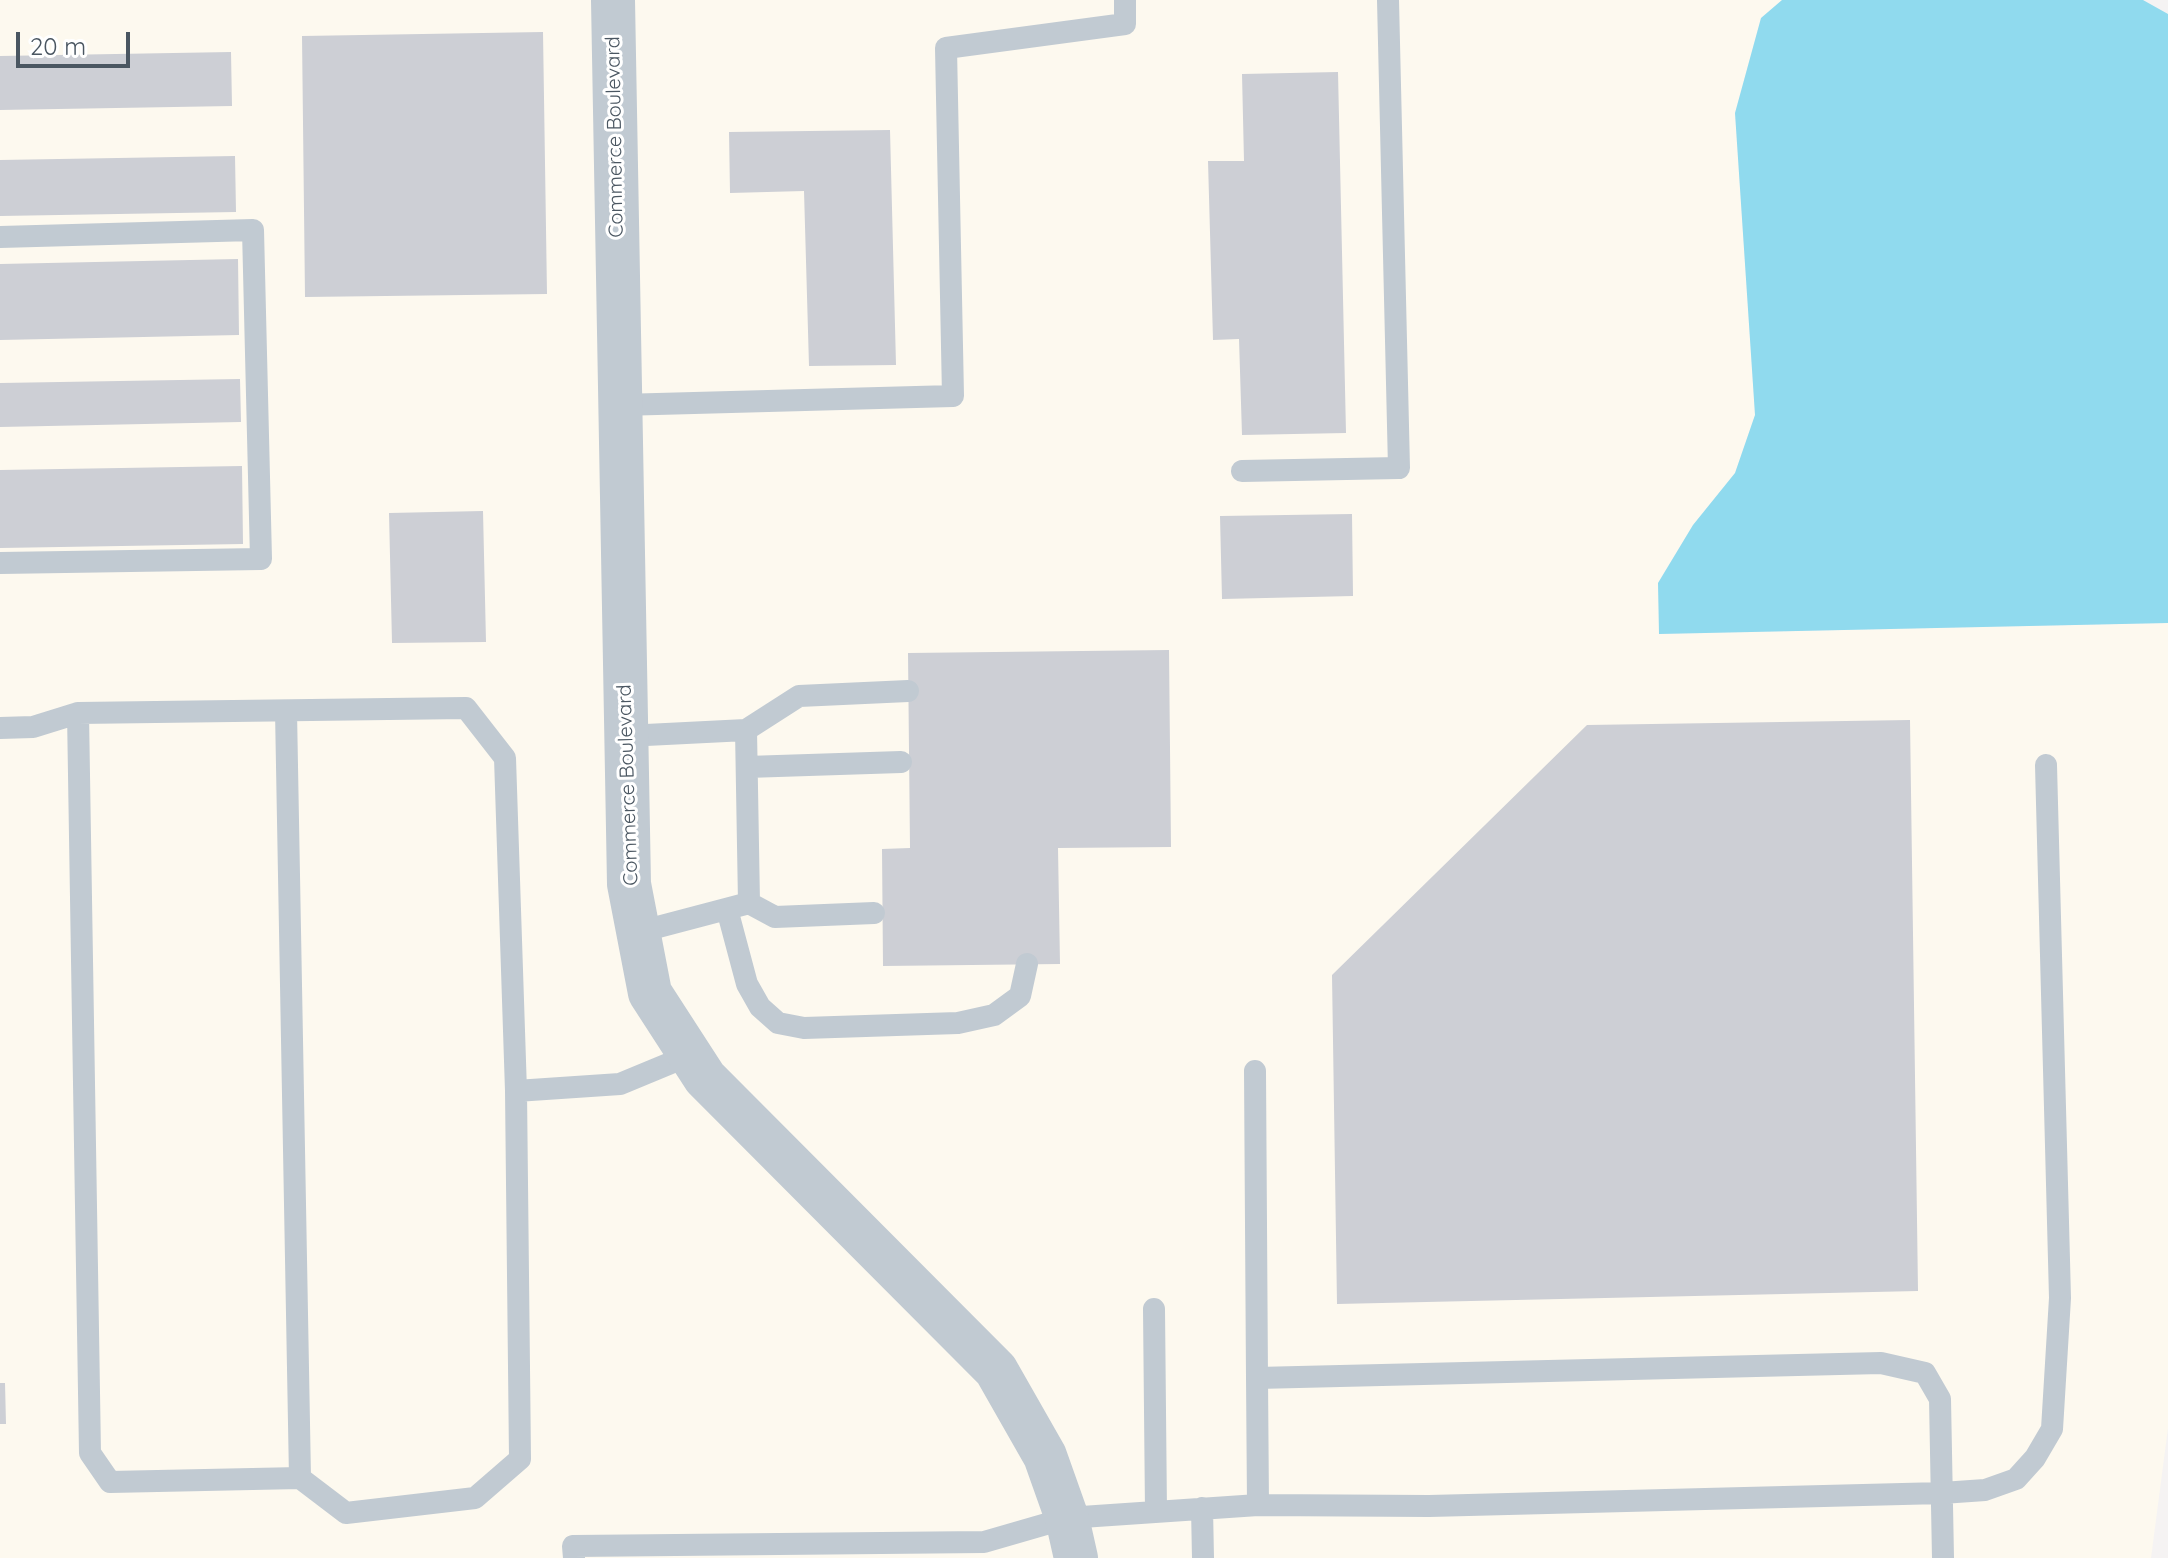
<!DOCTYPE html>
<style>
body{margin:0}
#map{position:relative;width:2168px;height:1558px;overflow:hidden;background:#f5f3f3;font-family:Quicksand,sans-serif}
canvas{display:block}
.scale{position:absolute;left:16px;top:32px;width:114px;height:36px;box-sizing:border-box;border:4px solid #4a5661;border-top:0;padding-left:10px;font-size:24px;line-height:28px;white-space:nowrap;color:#4a5661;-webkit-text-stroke:6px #fff;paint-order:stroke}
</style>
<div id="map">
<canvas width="2168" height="1558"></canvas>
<div class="scale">20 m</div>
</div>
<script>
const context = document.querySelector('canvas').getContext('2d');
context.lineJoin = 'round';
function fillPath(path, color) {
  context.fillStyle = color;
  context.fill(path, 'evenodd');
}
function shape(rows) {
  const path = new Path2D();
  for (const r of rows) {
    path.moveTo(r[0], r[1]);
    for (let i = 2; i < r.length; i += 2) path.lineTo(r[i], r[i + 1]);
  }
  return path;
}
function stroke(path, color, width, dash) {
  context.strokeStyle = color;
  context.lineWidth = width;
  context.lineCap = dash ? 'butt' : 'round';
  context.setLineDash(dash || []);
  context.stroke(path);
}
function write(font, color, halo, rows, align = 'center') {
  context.font = font + ' Quicksand,sans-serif';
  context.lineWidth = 6;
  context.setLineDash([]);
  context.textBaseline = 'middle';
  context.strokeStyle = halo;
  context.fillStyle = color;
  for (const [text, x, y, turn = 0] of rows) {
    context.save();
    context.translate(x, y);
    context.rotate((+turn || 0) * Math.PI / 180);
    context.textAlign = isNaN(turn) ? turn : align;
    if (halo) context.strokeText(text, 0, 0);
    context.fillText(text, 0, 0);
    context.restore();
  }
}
const commercial = shape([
 [0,0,1782,0,1761,18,1735,113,1755,415,1735,473,1693,525,1658,583,1660,634,2168,623,2168,1428,2151,1558,0,1558]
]);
const water = shape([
 [1782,0,2143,0,2168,14,2168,623,1659,634,1658,583,1693,525,1735,473,1755,415,1735,113,1761,18]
]);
const building = shape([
 [543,32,547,294,305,297,302,36],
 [231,52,232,106,0,110,0,56],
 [1338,72,1346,433,1242,435,1239,339,1213,340,1208,161,1244,161,1242,74],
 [890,130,896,365,809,366,804,191,730,193,729,132],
 [235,156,236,212,0,216,0,160],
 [238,259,239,335,0,340,0,264],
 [240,379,241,422,0,427,0,383],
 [242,466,243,544,0,548,0,470],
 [483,511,486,642,392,643,389,513],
 [1352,514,1353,596,1222,599,1220,516],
 [1169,650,1171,847,1058,848,1060,964,883,966,882,849,910,848,908,653],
 [1910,720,1918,1291,1337,1304,1332,975,1587,725],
 [0,1383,5,1383,6,1424,0,1424]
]);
const lane = shape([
 [0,237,253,230,261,559,0,563],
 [620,405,953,396,946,48,1125,24,1125,0],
 [1242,471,1399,468,1388,0],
 [78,713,90,1453,110,1482,300,1478,286,711],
 [0,728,33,727,78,713,466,708,505,758,516,1091,620,1084,690,1055],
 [746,730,799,696,908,691],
 [626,736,746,730,749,903,639,932],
 [747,767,901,762],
 [749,903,775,917,874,913],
 [727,909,747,984,760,1007,778,1023,804,1028,958,1023,994,1015,1020,996,1027,964],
 [1255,1071,1257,1378],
 [1154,1309,1156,1512],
 [300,1478,346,1513,475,1498,520,1459,516,1091],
 [1258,1505,1429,1506,1942,1493,1985,1490,2016,1479,2035,1458,2052,1429,2060,1298,2046,765],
 [1202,1508,1203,1558],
 [574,1558,573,1546,984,1542,1067,1518,1258,1505,1257,1378,1881,1363,1925,1373,1940,1399,1943,1558]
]);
const street = shape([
 [613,0,629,884,650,993,705,1078,996,1370,1045,1456,1067,1518,1076,1558]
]);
const streetNames = [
 ["Commerce Boulevard",615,137,-91],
 ["Commerce Boulevard",628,785,-92]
];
fillPath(commercial, '#fdf9ef');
fillPath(water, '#90daee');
fillPath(building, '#cdcfd5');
stroke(lane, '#c1cad2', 22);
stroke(street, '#c1cad2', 44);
write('20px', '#4a5661', '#fff', streetNames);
</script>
